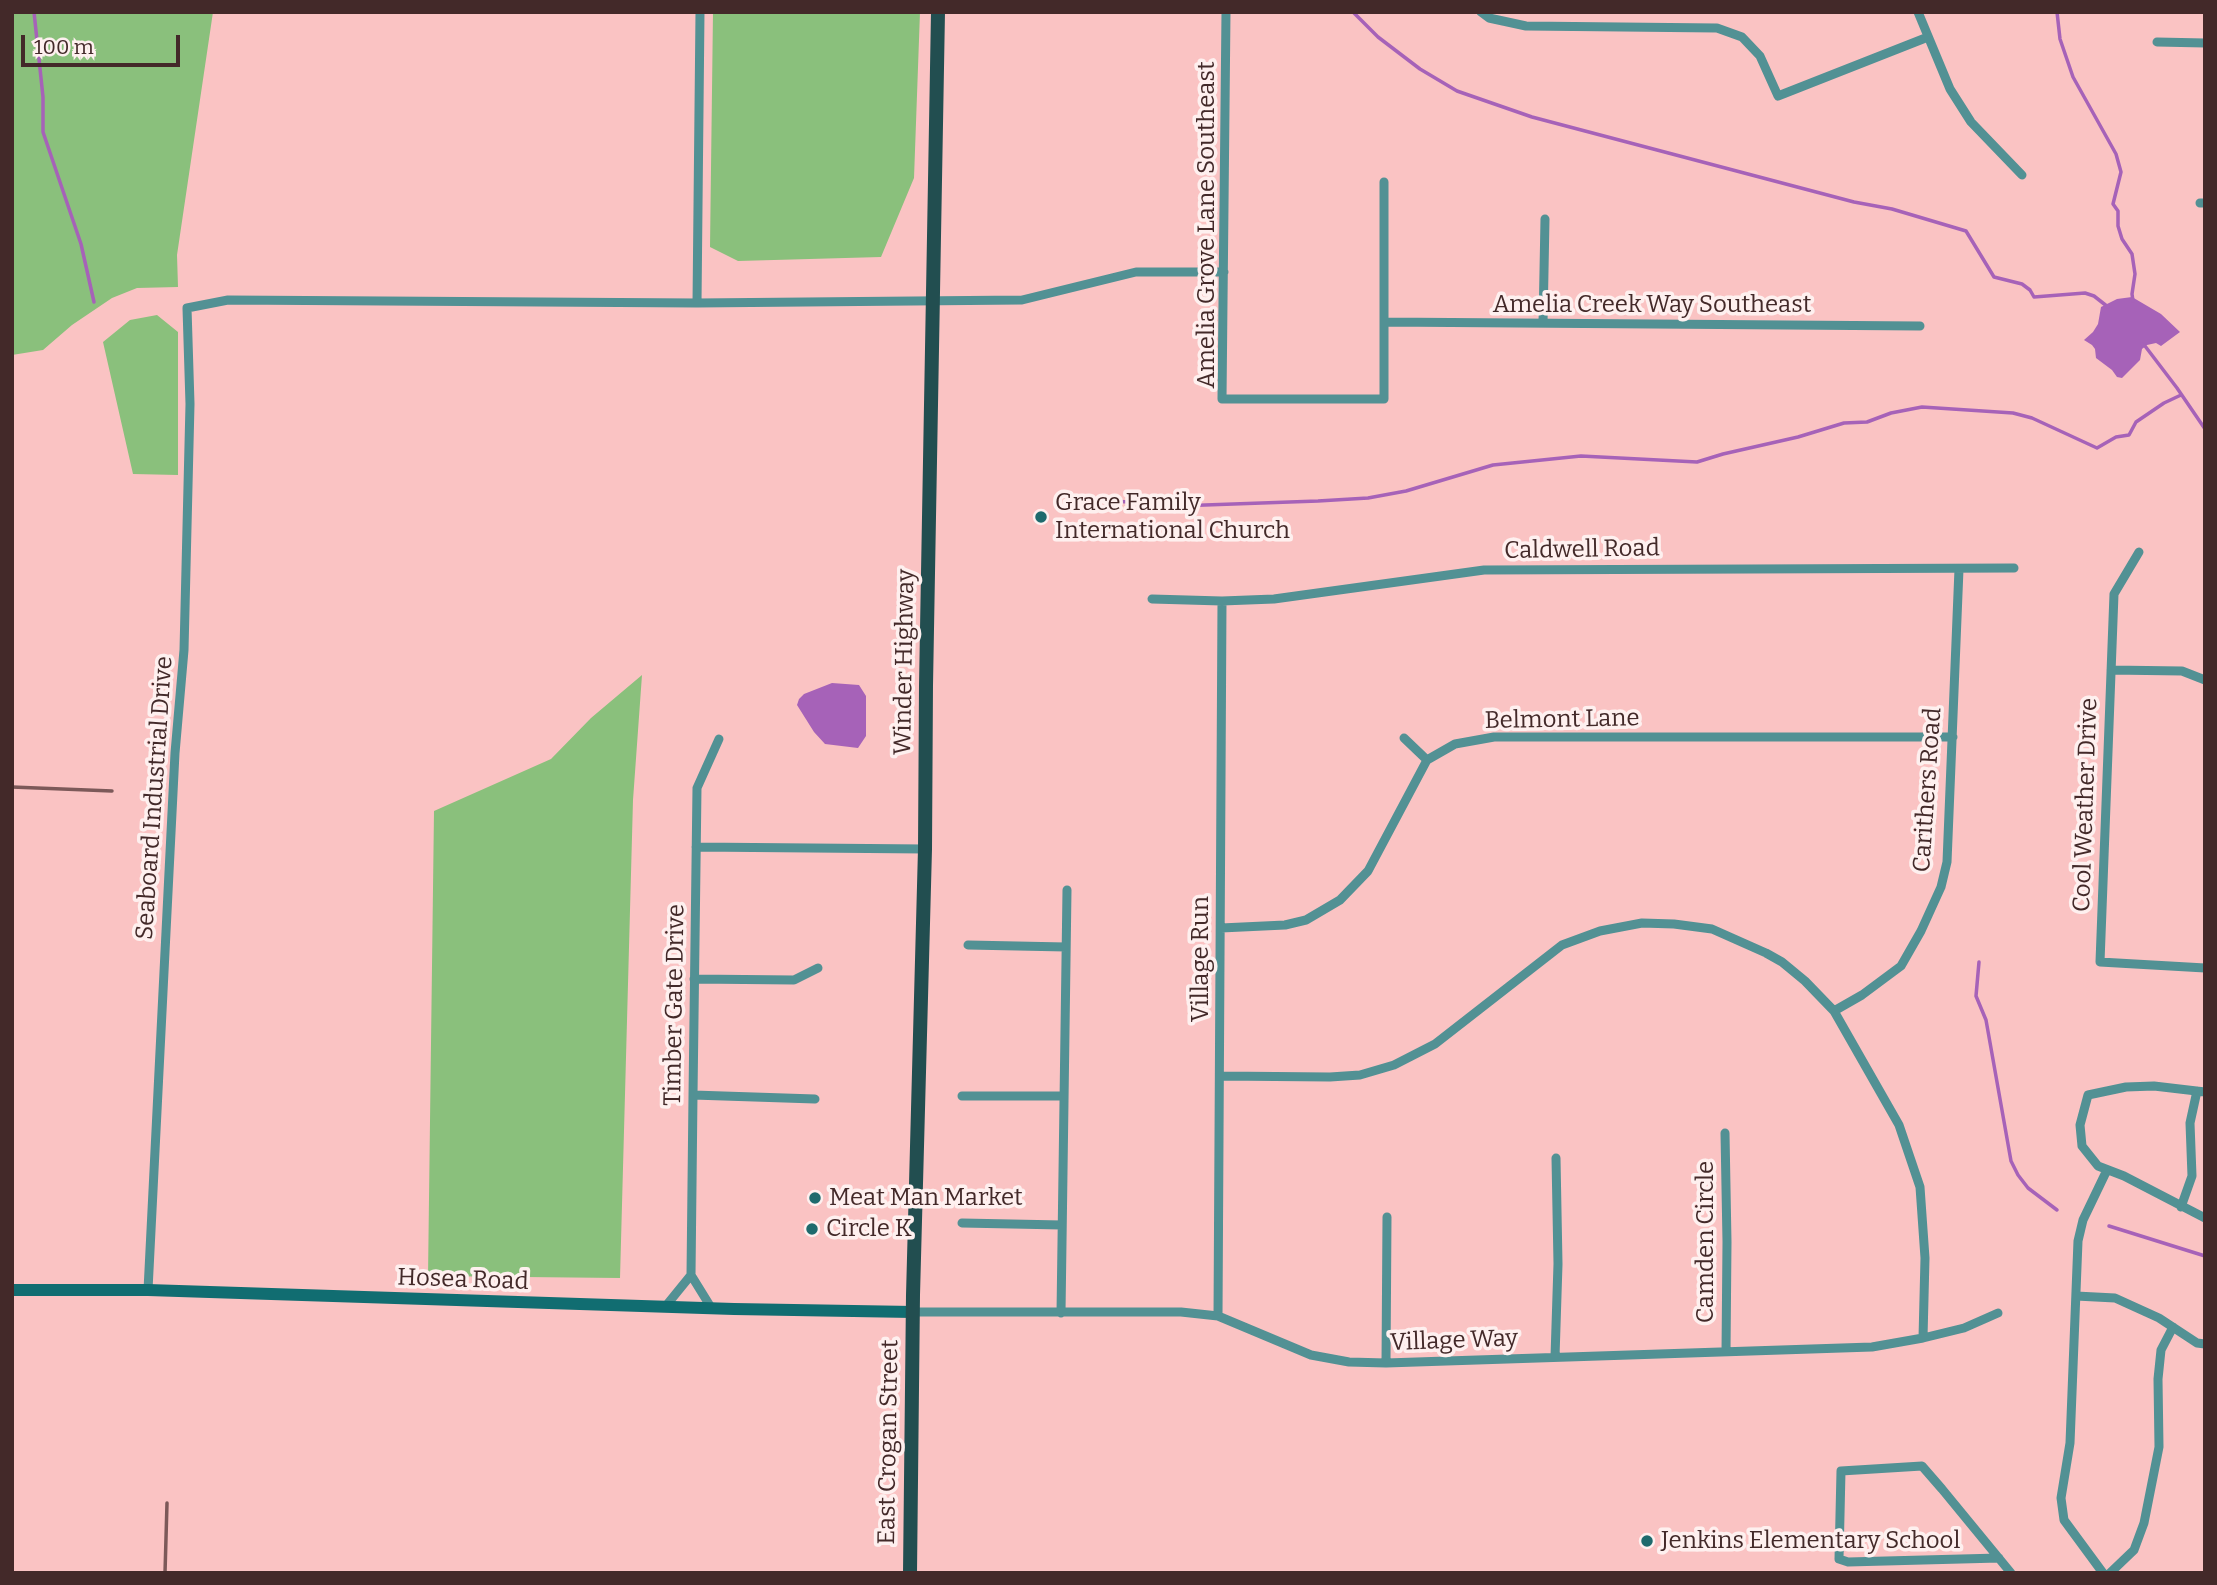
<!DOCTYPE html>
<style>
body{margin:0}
#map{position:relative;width:2217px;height:1585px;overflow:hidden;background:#fac3c3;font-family:Bitter,serif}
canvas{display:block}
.frame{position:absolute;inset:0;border:14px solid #432929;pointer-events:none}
.scale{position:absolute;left:21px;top:35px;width:159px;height:32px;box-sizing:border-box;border:4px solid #432929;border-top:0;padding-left:9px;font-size:21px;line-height:24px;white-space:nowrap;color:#432929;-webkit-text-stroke:5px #fef0ef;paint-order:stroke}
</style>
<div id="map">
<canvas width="2217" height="1585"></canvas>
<div class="frame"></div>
<div class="scale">100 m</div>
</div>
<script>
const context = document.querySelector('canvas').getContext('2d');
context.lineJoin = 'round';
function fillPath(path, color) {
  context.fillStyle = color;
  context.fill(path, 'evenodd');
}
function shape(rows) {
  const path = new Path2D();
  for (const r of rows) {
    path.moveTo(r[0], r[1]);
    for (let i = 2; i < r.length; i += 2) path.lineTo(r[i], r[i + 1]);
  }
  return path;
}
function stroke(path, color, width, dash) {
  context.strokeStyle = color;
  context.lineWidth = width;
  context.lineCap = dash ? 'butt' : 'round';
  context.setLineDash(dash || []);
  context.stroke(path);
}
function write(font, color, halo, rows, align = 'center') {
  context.font = font + ' Bitter,serif';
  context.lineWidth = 7;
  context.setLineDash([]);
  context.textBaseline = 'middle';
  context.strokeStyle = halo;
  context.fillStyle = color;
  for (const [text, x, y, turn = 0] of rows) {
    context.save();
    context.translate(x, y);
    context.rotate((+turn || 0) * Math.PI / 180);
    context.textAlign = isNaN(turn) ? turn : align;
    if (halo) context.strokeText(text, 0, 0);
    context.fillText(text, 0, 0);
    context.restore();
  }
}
const green = shape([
 [12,12,213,12,177,255,178,287,137,288,112,298,72,325,43,350,12,355],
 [713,12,920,12,914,178,881,257,738,261,710,247],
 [157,315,178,332,178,475,133,474,103,342,130,320],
 [642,675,633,800,620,1278,428,1276,434,811,551,759,591,718]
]);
const water = shape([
 [2132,297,2161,314,2180,332,2161,346,2156,343,2147,345,2142,349,2140,360,2122,378,2117,377,2112,370,2096,358,2095,349,2092,345,2084,340,2093,332,2098,324,2101,307,2117,299],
 [832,683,859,685,866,696,866,736,858,748,825,744,814,732,797,705,799,699,804,694]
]);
const stream = shape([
 [34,12,43,97,43,132,81,244,94,302],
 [1353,12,1378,37,1420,69,1457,91,1532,117,1854,202,1892,209,1966,231,1994,277,2022,284,2030,290,2034,297,2085,293,2094,296,2108,307],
 [2057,12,2060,39,2073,77,2116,154,2121,172,2113,204,2118,211,2118,226,2122,239,2132,254,2135,274,2132,294,2133,301],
 [2142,344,2145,346,2177,388,2205,429],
 [1115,501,1177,506,1318,501,1368,498,1406,491,1493,465,1581,456,1697,462,1723,454,1798,437,1844,423,1867,422,1891,413,1922,407,2013,413,2032,418,2097,448,2116,437,2129,435,2136,422,2164,403,2181,395],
 [1979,962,1976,996,1986,1020,2011,1161,2018,1175,2028,1188,2057,1210],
 [2109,1226,2205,1256]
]);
const street = shape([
 [1226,12,1222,399,1384,399,1384,182],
 [1481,12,1489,18,1526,26,1717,28,1742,37,1760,56,1778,96,1928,37],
 [1918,12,1950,89,1971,122,2022,175],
 [2157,42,2205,43],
 [2200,203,2205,203],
 [697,303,700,12],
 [1384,322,1920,326],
 [1543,323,1545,219],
 [2139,552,2114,594,2100,962,2205,968],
 [1152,599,1222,601,1274,599,1484,570,2014,568],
 [2111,670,2182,671,2205,680],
 [1404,738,1427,760],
 [696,847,925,849],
 [1221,928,1285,925,1306,920,1340,900,1368,871,1427,760,1455,744,1494,737,1953,737],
 [968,945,1066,947],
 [694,979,794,980,818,968],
 [1834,1011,1862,995,1901,966,1921,931,1941,887,1947,862,1959,569],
 [1220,1076,1330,1077,1360,1075,1394,1065,1435,1044,1562,945,1600,931,1642,923,1674,924,1712,929,1766,953,1782,962,1805,981,1834,1011,1899,1125,1920,1187,1925,1258,1923,1338],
 [2205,1092,2154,1086,2126,1087,2088,1095,2080,1125,2082,1146,2098,1166,2124,1176,2205,1218],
 [693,1095,815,1099],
 [962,1096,1064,1096],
 [1725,1133,1727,1242,1726,1352],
 [2181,1207,2192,1176,2190,1123,2197,1091],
 [962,1223,1062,1225],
 [148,1290,175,753,184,650,190,404,187,308,228,300,697,303,1022,300,1136,272,1224,272],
 [2076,1296,2115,1298,2159,1318,2197,1343,2205,1344],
 [665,1307,691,1275],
 [712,1309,691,1275,693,1095,697,788,719,739],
 [913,1312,1181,1312,1218,1316,1311,1355,1349,1362,1386,1363,1872,1347,1923,1338,1964,1328,1998,1313],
 [1061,1313,1067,890],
 [1218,1316,1222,601],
 [1555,1357,1558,1264,1556,1158],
 [1386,1363,1387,1217],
 [1999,1558,1848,1562,1839,1559,1841,1471,1922,1466,1942,1489,2011,1573],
 [2103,1573,2064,1520,2061,1498,2070,1443,2078,1241,2083,1220,2107,1170],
 [2110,1573,2134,1550,2144,1523,2159,1447,2158,1379,2161,1350,2173,1327]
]);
const secondary = shape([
 [12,1290,148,1290,734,1309,913,1312]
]);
const primary = shape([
 [910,1573,913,1295,925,849,926,685,938,12]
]);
const rail = shape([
 [12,787,112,791],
 [165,1573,167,1503]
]);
const markers = [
 [1041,517,7,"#1e6a6d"],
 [815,1198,7,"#1e6a6d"],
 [812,1229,7,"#1e6a6d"],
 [1647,1541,7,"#1e6a6d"]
];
const streetNames = [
 ["Amelia Grove Lane Southeast",1207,225,-90],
 ["Amelia Creek Way Southeast",1652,305],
 ["Caldwell Road",1582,550,-1],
 ["Winder Highway",905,662,-89],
 ["Belmont Lane",1562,720,-1],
 ["Carithers Road",1928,790,-86],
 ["Seaboard Industrial Drive",155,798,-86],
 ["Cool Weather Drive",2086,805,-88],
 ["Village Run",1201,959,-90],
 ["Timber Gate Drive",675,1005,-89],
 ["Camden Circle",1706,1242,-90],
 ["Hosea Road",463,1280,2],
 ["Village Way",1454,1341,-2],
 ["East Crogan Street",889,1442,-89]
];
const poiNames = [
 ["Grace Family",1055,503],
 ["International Church",1055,531],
 ["Meat Man Market",829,1198],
 ["Circle K",826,1229],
 ["Jenkins Elementary School",1661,1541]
];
fillPath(green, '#8ac07c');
fillPath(water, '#a662b8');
stroke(stream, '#a662b8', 3.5);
stroke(street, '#529194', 9);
stroke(secondary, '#116d71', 12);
stroke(primary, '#224e50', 14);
stroke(rail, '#7c5959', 3.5);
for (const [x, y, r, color] of markers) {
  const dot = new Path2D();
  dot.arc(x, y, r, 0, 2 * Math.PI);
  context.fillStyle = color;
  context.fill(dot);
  stroke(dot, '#fef0ef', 2.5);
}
write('24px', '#432929', '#fef0ef', streetNames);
write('24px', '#432929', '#fef0ef', poiNames, 'left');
</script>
